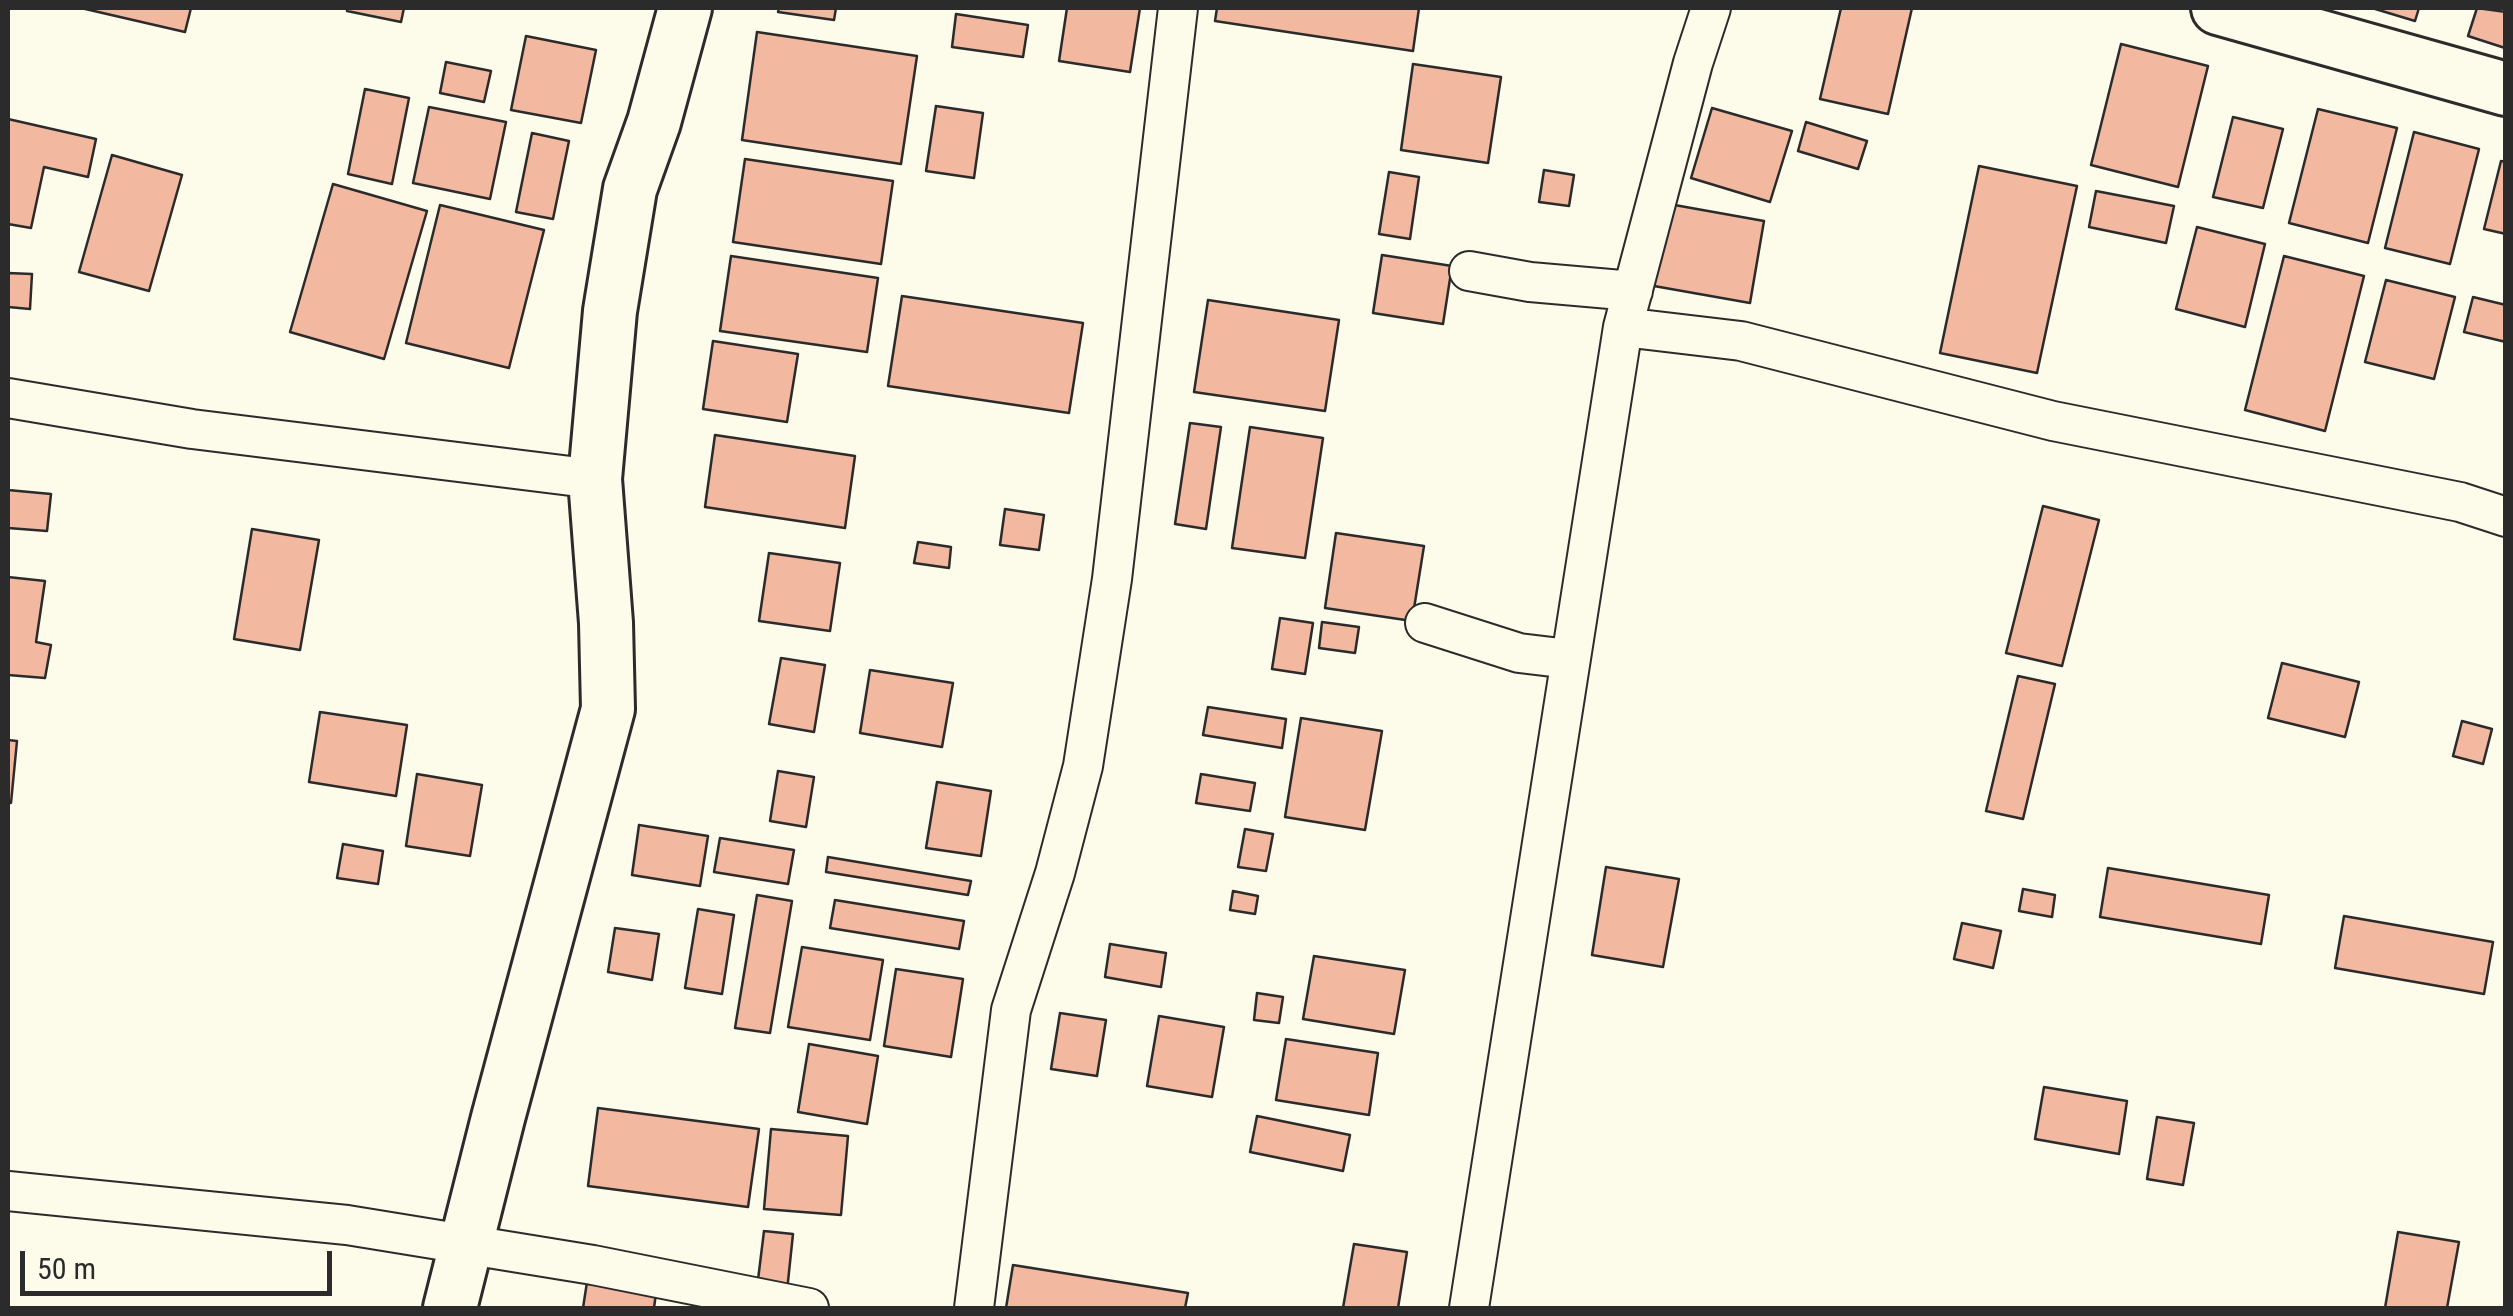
<!DOCTYPE html>
<style>
body{margin:0}
#map{position:relative;width:2513px;height:1316px;overflow:hidden;background:#fdfbea;font-family:"Roboto Condensed",sans-serif}
canvas{display:block}
.frame{position:absolute;inset:0;border:10px solid #2b2b2b;pointer-events:none}
.scale{position:absolute;left:20px;top:1251px;width:312px;height:45px;box-sizing:border-box;border:5px solid #2b2b2b;border-top:0;padding-left:12px;font-size:30px;line-height:35px;white-space:nowrap;color:#2b2b2b;-webkit-text-stroke:8px #fdfbea;paint-order:stroke}
</style>
<div id="map">
<canvas width="2513" height="1316"></canvas>
<div class="frame"></div>
<div class="scale">50 m</div>
</div>
<script>
const context = document.querySelector('canvas').getContext('2d');
context.lineJoin = 'round';
function fillPath(path, color) {
  context.fillStyle = color;
  context.fill(path, 'evenodd');
}
function shape(rows) {
  const path = new Path2D();
  for (const r of rows) {
    path.moveTo(r[0], r[1]);
    for (let i = 2; i < r.length; i += 2) path.lineTo(r[i], r[i + 1]);
  }
  return path;
}
function stroke(path, color, width, dash) {
  context.strokeStyle = color;
  context.lineWidth = width;
  context.lineCap = dash ? 'butt' : 'round';
  context.setLineDash(dash || []);
  context.stroke(path);
}
const building = shape([
 [81,8,191,8,185,32,81,8],
 [348,8,404,8,401,22,347,11,348,8],
 [779,8,836,8,834,20,778,12,779,8],
 [1067,8,1140,8,1130,72,1059,61,1067,8],
 [1217,8,1419,8,1413,51,1215,21,1217,8],
 [1841,8,1912,8,1888,114,1820,99,1841,8],
 [2372,8,2419,8,2415,21,2372,8],
 [2477,8,2506,12,2505,48,2468,36,2477,8],
 [956,14,1028,25,1023,57,952,47,956,14],
 [757,32,917,56,901,164,742,140,757,32],
 [526,36,596,50,581,123,511,110,526,36],
 [2121,44,2208,66,2178,187,2091,165,2121,44],
 [446,62,491,71,484,102,440,93,446,62],
 [1413,64,1501,77,1488,163,1401,150,1413,64],
 [365,89,409,98,392,184,348,174,365,89],
 [936,106,983,113,974,178,926,171,936,106],
 [429,107,506,122,490,199,413,183,429,107],
 [1712,108,1792,131,1770,202,1691,178,1712,108],
 [2318,109,2397,128,2368,243,2289,223,2318,109],
 [2233,117,2283,129,2263,208,2213,197,2233,117],
 [8,119,96,139,88,177,44,167,31,228,8,224,8,119],
 [1806,122,1867,141,1858,169,1798,151,1806,122],
 [2414,132,2479,149,2450,264,2385,248,2414,132],
 [532,133,569,141,553,219,516,212,532,133],
 [112,155,182,175,149,291,79,272,112,155],
 [745,159,893,181,881,264,733,242,745,159],
 [2501,161,2506,162,2506,234,2484,229,2501,161],
 [1979,166,2077,186,2037,373,1940,353,1979,166],
 [1544,170,1574,175,1569,206,1539,202,1544,170],
 [1389,172,1419,177,1410,239,1379,234,1389,172],
 [333,184,427,211,384,359,290,332,333,184],
 [2096,191,2174,206,2166,243,2089,227,2096,191],
 [1669,204,1764,221,1750,303,1654,286,1669,204],
 [440,205,544,230,509,368,406,343,440,205],
 [2197,227,2265,244,2245,327,2176,309,2197,227],
 [1382,255,1452,266,1443,324,1373,313,1382,255],
 [731,256,878,278,867,352,720,331,731,256],
 [2284,256,2364,276,2325,431,2245,410,2284,256],
 [8,273,32,274,30,309,8,307,8,273],
 [2386,280,2455,297,2434,379,2365,362,2386,280],
 [902,296,1083,323,1069,413,888,386,902,296],
 [2473,297,2506,305,2506,342,2464,332,2473,297],
 [1208,300,1339,320,1325,411,1194,392,1208,300],
 [713,341,798,354,787,422,703,409,713,341],
 [1190,423,1221,427,1206,529,1175,524,1190,423],
 [1250,427,1323,438,1305,558,1232,548,1250,427],
 [715,435,855,456,845,528,705,507,715,435],
 [8,490,51,494,47,531,8,528,8,490],
 [2043,506,2099,520,2062,666,2006,653,2043,506],
 [1005,509,1044,515,1039,550,1000,545,1005,509],
 [252,529,319,540,300,650,234,639,252,529],
 [1336,533,1424,546,1412,621,1325,608,1336,533],
 [918,542,951,547,949,568,914,563,918,542],
 [769,553,840,563,830,631,759,621,769,553],
 [8,577,45,581,36,642,51,645,45,678,8,675,8,577],
 [1280,618,1313,623,1305,674,1272,669,1280,618],
 [1322,622,1359,627,1355,653,1319,648,1322,622],
 [781,658,825,665,814,732,769,724,781,658],
 [2282,663,2359,682,2345,737,2268,718,2282,663],
 [870,670,953,683,942,747,860,733,870,670],
 [2018,676,2055,684,2023,819,1986,811,2018,676],
 [1208,707,1286,719,1282,748,1203,735,1208,707],
 [320,712,407,725,396,796,309,782,320,712],
 [1301,718,1382,731,1365,830,1285,817,1301,718],
 [2462,721,2492,729,2483,764,2453,756,2462,721],
 [8,740,17,741,11,803,8,803,8,740],
 [778,771,814,777,806,827,770,821,778,771],
 [417,774,482,785,470,856,406,846,417,774],
 [1201,774,1255,783,1250,811,1196,803,1201,774],
 [937,782,991,791,981,856,926,848,937,782],
 [639,825,708,836,700,886,632,875,639,825],
 [1245,829,1273,834,1266,871,1238,867,1245,829],
 [720,838,794,850,788,884,714,872,720,838],
 [343,844,383,851,378,884,337,878,343,844],
 [828,857,971,881,968,895,826,872,828,857],
 [1606,867,1679,879,1663,967,1592,955,1606,867],
 [2108,868,2269,895,2261,944,2100,917,2108,868],
 [2023,889,2055,895,2052,917,2019,911,2023,889],
 [1233,891,1258,896,1255,914,1230,910,1233,891],
 [757,895,792,901,770,1033,735,1028,757,895],
 [835,900,964,921,959,949,830,928,835,900],
 [698,909,734,915,722,994,685,988,698,909],
 [2344,916,2493,942,2484,994,2335,968,2344,916],
 [1962,923,2001,931,1993,968,1954,959,1962,923],
 [615,928,659,934,652,980,608,972,615,928],
 [1110,944,1166,953,1161,987,1105,977,1110,944],
 [802,947,883,960,870,1040,788,1027,802,947],
 [1314,956,1405,970,1394,1034,1303,1019,1314,956],
 [896,969,963,979,951,1057,884,1046,896,969],
 [1257,993,1283,997,1279,1023,1254,1020,1257,993],
 [1060,1013,1106,1020,1097,1076,1051,1069,1060,1013],
 [1159,1016,1224,1027,1212,1097,1147,1086,1159,1016],
 [1286,1039,1378,1053,1369,1115,1276,1100,1286,1039],
 [809,1044,878,1056,867,1124,798,1112,809,1044],
 [2044,1087,2127,1101,2119,1154,2035,1139,2044,1087],
 [598,1108,759,1129,748,1207,588,1186,598,1108],
 [1257,1116,1350,1135,1343,1171,1250,1152,1257,1116],
 [2157,1117,2194,1123,2183,1185,2147,1179,2157,1117],
 [771,1129,848,1136,841,1215,764,1209,771,1129],
 [764,1231,793,1234,787,1291,757,1288,764,1231],
 [2398,1232,2459,1242,2447,1308,2385,1308,2398,1232],
 [1354,1244,1407,1252,1398,1308,1343,1308,1354,1244],
 [1013,1265,1188,1293,1185,1308,1006,1308,1013,1265],
 [587,1282,656,1293,654,1308,583,1308,587,1282]
]);
const street = shape([
 [1469,271,1530,282,1633,291],
 [1623,327,1741,341,2053,421,2460,502,2506,517],
 [8,398,192,429,595,479],
 [1425,623,1519,653,1569,659],
 [8,1191,347,1225,593,1265,809,1308],
 [974,1308,1011,1010,1055,873,1083,766,1112,579,1178,8],
 [1469,1308,1623,327,1693,63,1711,8]
]);
const secondary = shape([
 [2218,8,2506,89],
 [450,1308,498,1118,608,709,606,623,595,479,610,311,630,189,654,122,685,8]
]);
fillPath(building, '#f2b8a0');
stroke(building, '#2b2b2b', 2.5);
stroke(street, '#2b2b2b', 42);
stroke(secondary, '#2b2b2b', 58);
stroke(street, '#fdfbea', 38);
stroke(secondary, '#fdfbea', 52);
</script>
